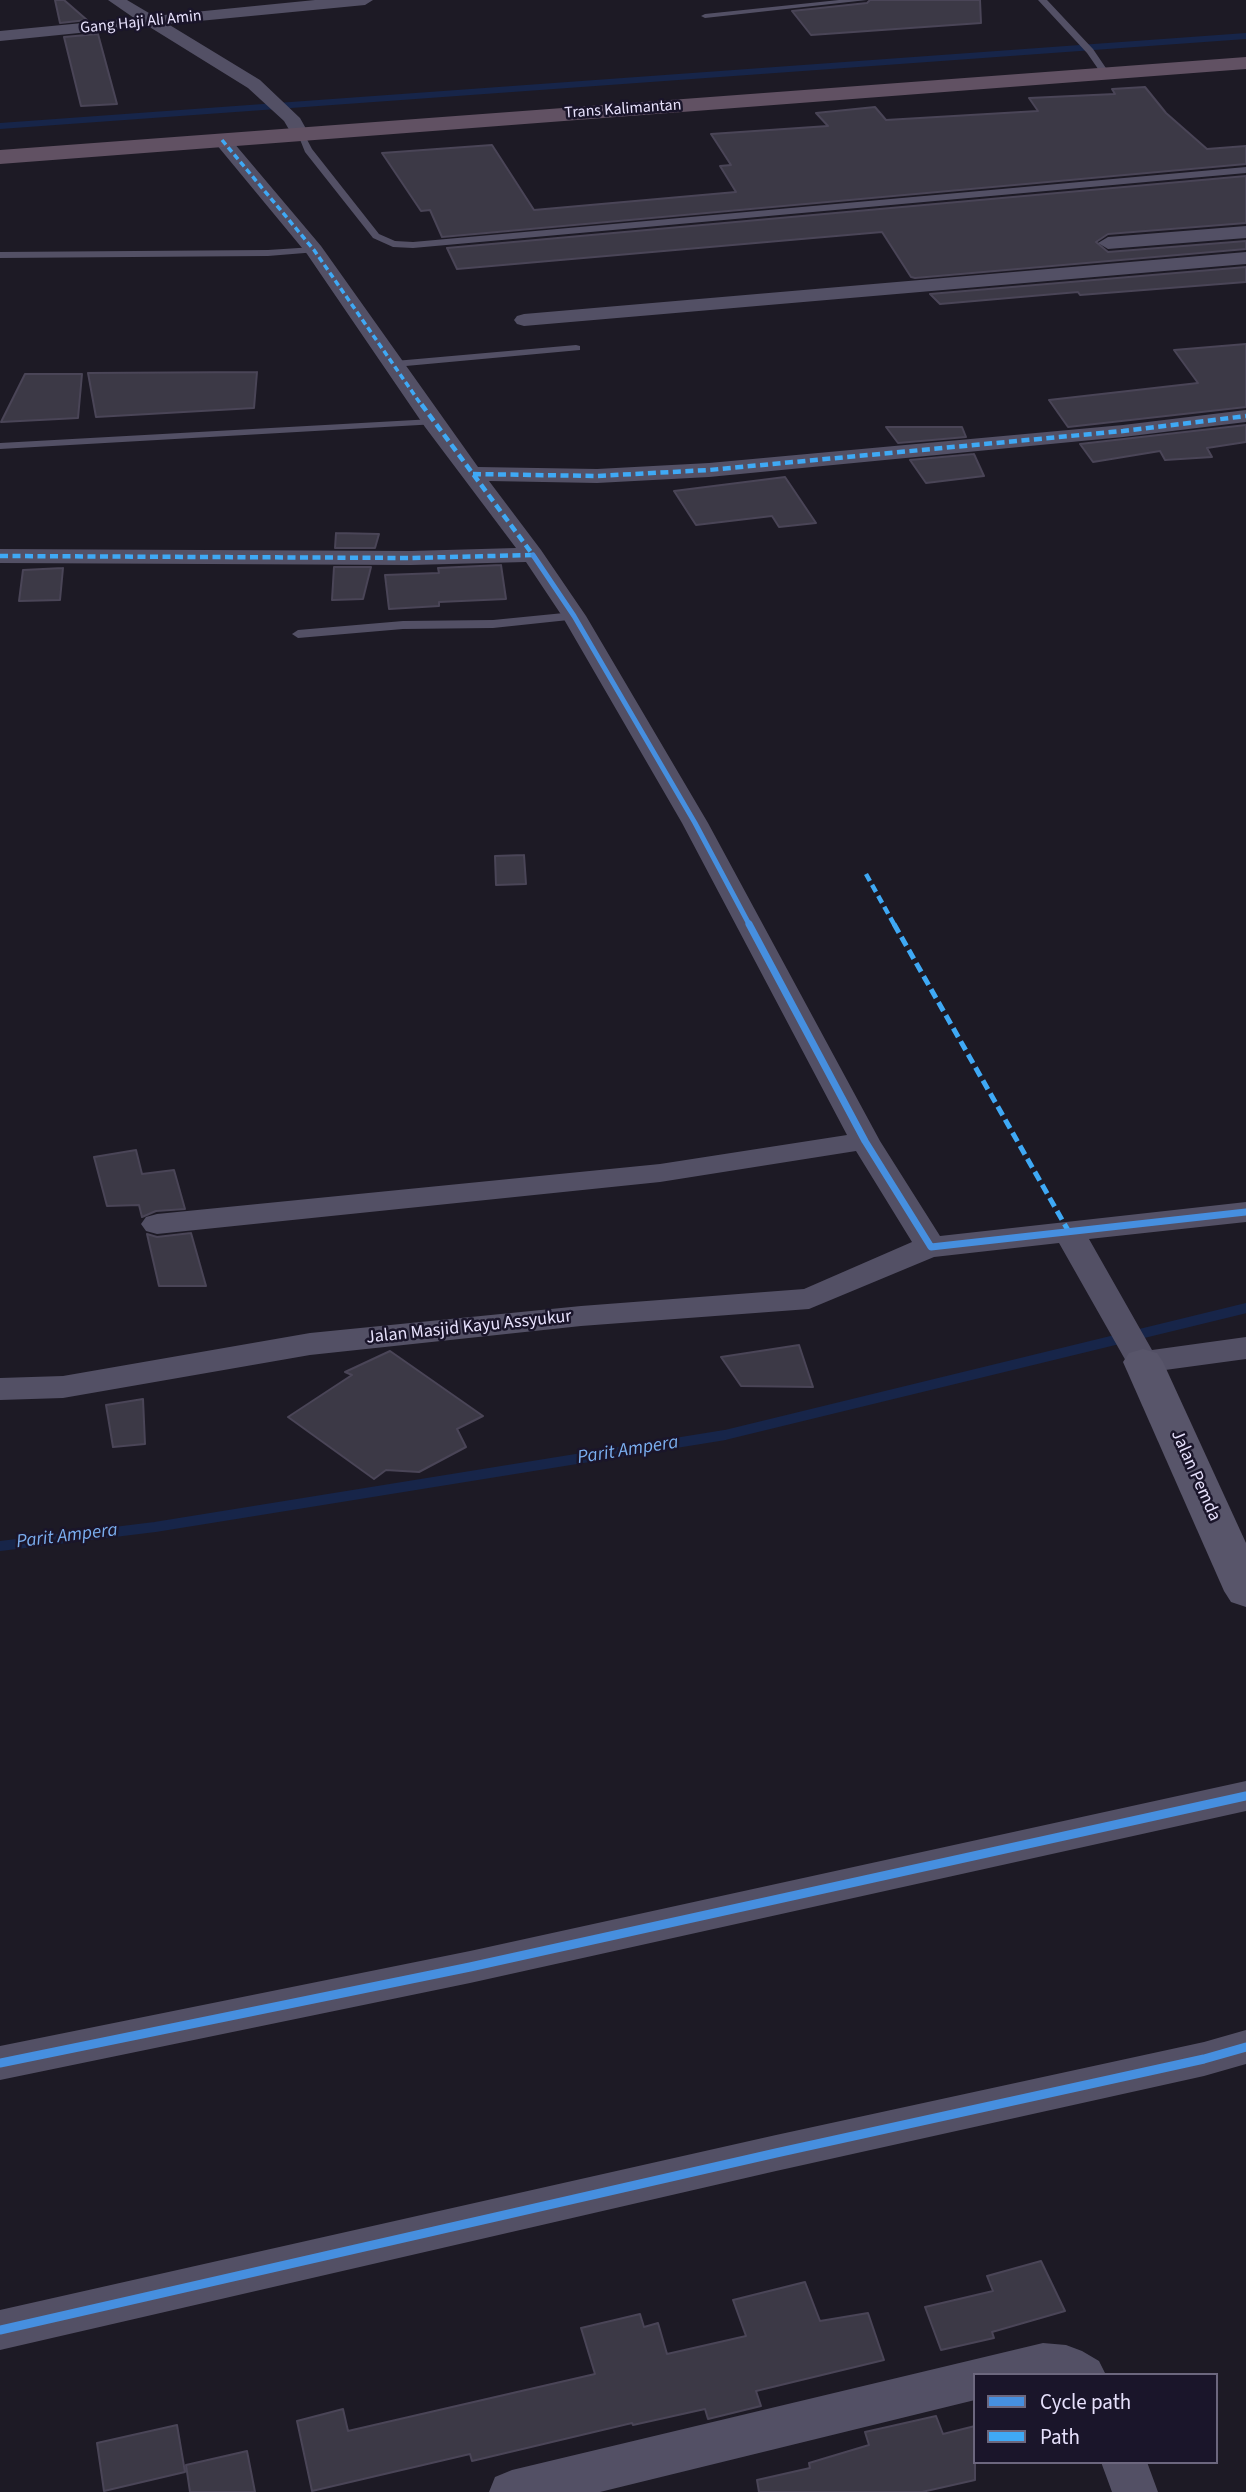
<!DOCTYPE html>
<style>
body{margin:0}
#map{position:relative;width:1246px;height:2492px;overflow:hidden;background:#1d1a25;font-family:"Source Sans 3",sans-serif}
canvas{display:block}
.legend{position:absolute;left:973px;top:2373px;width:245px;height:91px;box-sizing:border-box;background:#1a152a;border:2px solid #6c677e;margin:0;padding:9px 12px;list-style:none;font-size:21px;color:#e7e1fc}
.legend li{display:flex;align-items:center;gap:14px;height:35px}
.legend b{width:35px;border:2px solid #6c677e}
</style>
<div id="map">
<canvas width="1246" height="2492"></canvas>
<ul class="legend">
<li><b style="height:9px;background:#468fdf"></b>Cycle path</li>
<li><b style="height:9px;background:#3fa9f5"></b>Path</li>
</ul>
</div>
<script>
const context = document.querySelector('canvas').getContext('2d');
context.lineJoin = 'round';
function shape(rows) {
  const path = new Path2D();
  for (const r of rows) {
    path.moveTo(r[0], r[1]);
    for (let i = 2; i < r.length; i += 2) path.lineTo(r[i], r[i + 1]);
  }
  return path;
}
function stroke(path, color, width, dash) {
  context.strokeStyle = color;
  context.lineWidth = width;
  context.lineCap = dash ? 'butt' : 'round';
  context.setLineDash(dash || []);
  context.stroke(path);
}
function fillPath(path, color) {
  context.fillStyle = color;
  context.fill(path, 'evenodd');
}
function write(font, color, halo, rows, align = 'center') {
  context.font = font + ' "Source Sans 3",sans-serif';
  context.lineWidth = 5;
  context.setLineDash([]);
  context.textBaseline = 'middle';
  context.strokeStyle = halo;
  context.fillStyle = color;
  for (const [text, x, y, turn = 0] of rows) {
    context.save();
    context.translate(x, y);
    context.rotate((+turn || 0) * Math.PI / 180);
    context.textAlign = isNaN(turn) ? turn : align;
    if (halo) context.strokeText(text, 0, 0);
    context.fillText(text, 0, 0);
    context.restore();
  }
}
const streamFar1 = shape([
 [0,126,1246,36]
]);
const stream = shape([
 [0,1546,155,1527,725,1435,1246,1308]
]);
const building = shape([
 [55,0,64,0,87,20,60,23,55,0],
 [870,0,980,0,981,23,811,35,792,11,867,3,870,0],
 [98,34,117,104,81,106,64,37,98,34],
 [1145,87,1166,113,1207,149,1246,146,1246,164,442,237,430,210,421,211,382,153,492,145,534,210,736,192,720,166,731,165,711,134,828,126,816,113,875,107,886,120,1038,111,1029,98,1115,94,1112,89,1145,87],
 [1246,176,1246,223,1108,234,1096,242,1108,252,1246,241,1246,249,915,278,911,277,882,232,457,269,447,248,1246,176],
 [1246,267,1246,282,1080,295,1078,292,940,304,930,294,1246,267],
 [1246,344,1246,407,1068,427,1049,400,1198,383,1174,350,1246,344],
 [257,372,254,408,96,417,88,373,257,372],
 [25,374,82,374,78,418,1,422,25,374],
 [1246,425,1246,442,1207,448,1212,457,1165,460,1160,451,1093,462,1080,444,1246,425],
 [886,427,962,427,966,437,898,443,886,427],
 [974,454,984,476,926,483,910,460,974,454],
 [785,477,816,523,779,527,772,516,696,525,674,491,785,477],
 [336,533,379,534,375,548,335,548,336,533],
 [501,565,506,599,439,602,439,606,389,609,385,575,439,573,438,568,501,565],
 [334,567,371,567,363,599,332,600,334,567],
 [63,568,60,600,19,601,23,570,63,568],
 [524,855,526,884,496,885,495,856,524,855],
 [136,1150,142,1174,174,1170,185,1209,156,1211,142,1217,139,1205,107,1206,94,1157,136,1150],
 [191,1233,206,1286,159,1286,147,1234,157,1237,191,1233],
 [799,1345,813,1387,741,1386,721,1357,799,1345],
 [390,1351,483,1416,457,1429,466,1447,419,1472,386,1470,374,1479,288,1417,352,1375,345,1372,390,1351],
 [143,1399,145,1444,113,1447,106,1405,143,1399],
 [1041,2261,1065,2311,992,2332,994,2338,941,2350,925,2307,993,2291,987,2276,1041,2261],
 [805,2282,820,2321,868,2313,884,2360,756,2391,761,2406,708,2419,705,2409,633,2425,632,2423,472,2461,470,2454,312,2491,297,2421,343,2409,348,2431,595,2374,581,2328,640,2314,644,2327,658,2323,667,2354,746,2336,733,2300,805,2282],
 [936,2416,943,2434,975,2426,975,2480,922,2492,759,2492,757,2480,810,2468,809,2463,869,2445,865,2432,936,2416],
 [177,2425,185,2472,104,2491,97,2443,177,2425],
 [247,2451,255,2492,190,2492,186,2465,247,2451]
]);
const lane = shape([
 [839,0,867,0,705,18,701,16,705,14,839,0],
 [1038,0,1047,0,1093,49,1110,74,1109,76,1103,76,1087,53,1038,0],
 [297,132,303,132,312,149,379,234,395,241,413,242,1246,167,1246,173,413,248,393,247,373,238,305,152,297,132],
 [314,247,317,248,317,252,268,256,0,258,0,252,268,250,314,247],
 [576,345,580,346,580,350,395,367,390,364,395,361,576,345],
 [433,419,437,420,437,424,0,449,0,443,433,419],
 [574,612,578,613,578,619,493,628,403,629,298,638,292,634,298,630,403,621,493,620,574,612]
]);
const street = shape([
 [108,0,127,0,154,16,315,0,373,0,365,5,168,24,260,80,300,118,309,134,300,139,294,138,284,121,248,88,148,26,0,41,0,31,134,18,108,0],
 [222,135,228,136,321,246,478,467,597,469,709,463,1123,425,1246,410,1246,422,1123,437,709,477,597,483,489,481,541,550,586,616,708,823,880,1141,940,1236,1246,1202,1246,1222,1089,1239,1152,1350,1246,1337,1246,1359,1143,1373,1131,1370,1059,1243,934,1257,809,1309,581,1326,310,1355,63,1398,0,1400,0,1378,63,1376,310,1333,581,1306,804,1289,912,1242,856,1151,660,1182,157,1234,146,1231,141,1224,146,1217,157,1214,660,1164,847,1135,682,823,562,616,526,562,411,565,0,563,0,549,411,551,516,548,425,427,307,254,216,144,213,140,222,135],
 [1246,226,1246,238,1108,249,1098,243,1108,237,1246,226],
 [1246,252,1246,264,524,326,517,324,514,320,517,316,524,314,1246,252],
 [1246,1781,1246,1811,470,1983,0,2080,0,2046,470,1951,1246,1781],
 [1246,2030,1246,2064,1204,2076,776,2171,0,2350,0,2310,776,2135,1204,2042,1246,2030],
 [1043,2343,1066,2345,1082,2351,1099,2361,1106,2375,975,2375,975,2400,600,2492,489,2492,495,2477,512,2470,1043,2343],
 [1101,2462,1147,2462,1158,2492,1112,2492,1101,2462]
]);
const secondary = shape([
 [1143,1349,1157,1353,1163,1362,1246,1543,1246,1607,1231,1602,1224,1591,1123,1362,1129,1353,1143,1349]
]);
const highway = shape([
 [1246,57,1246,69,0,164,0,150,1246,57]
]);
const quietFar2 = shape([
 [222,140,314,250,420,403]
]);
const quietFar1 = shape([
 [473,474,597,476,709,470,1123,431,1246,416],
 [0,556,411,558,533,555,419,401],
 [866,874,895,926]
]);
const quiet = shape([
 [894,924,1069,1232]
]);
const cyclewayFar2 = shape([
 [533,555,574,616,695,823,750,926]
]);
const cyclewayFar1 = shape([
 [749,924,865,1141,931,1247,1246,1212]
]);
const cycleway = shape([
 [0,2063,470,1967,1246,1796],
 [0,2330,776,2153,1204,2059,1246,2047]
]);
const farStreetnames = [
 ["Gang Haji Ali Amin",141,23,-6],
 ["Trans Kalimantan",623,110,-4]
];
const streetNames = [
 ["Jalan Masjid Kayu Assyukur",469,1328,-6],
 ["Jalan Pemda",1195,1476,66]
];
const waterNames = [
 ["Parit Ampera",628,1451,-9],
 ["Parit Ampera",67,1537,-7]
];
stroke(streamFar1, '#172549', 6);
stroke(stream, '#172549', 10);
fillPath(building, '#3c3946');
stroke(building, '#4a4557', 2);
fillPath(lane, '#535065');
fillPath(street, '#535065');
fillPath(secondary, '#58556a');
fillPath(highway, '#615163');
stroke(quietFar2, '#3fa9f5', 3.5, [6, 3.5]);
stroke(quietFar1, '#3fa9f5', 4.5, [8, 4.5]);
stroke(quiet, '#3fa9f5', 5, [10, 5]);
stroke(cyclewayFar2, '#468fdf', 5);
stroke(cyclewayFar1, '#468fdf', 7);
stroke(cycleway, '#468fdf', 9);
write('16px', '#e7e1fc', '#1a152a', farStreetnames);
write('18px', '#e7e1fc', '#1a152a', streetNames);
write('italic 19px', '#7baff0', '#1a152a', waterNames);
</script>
